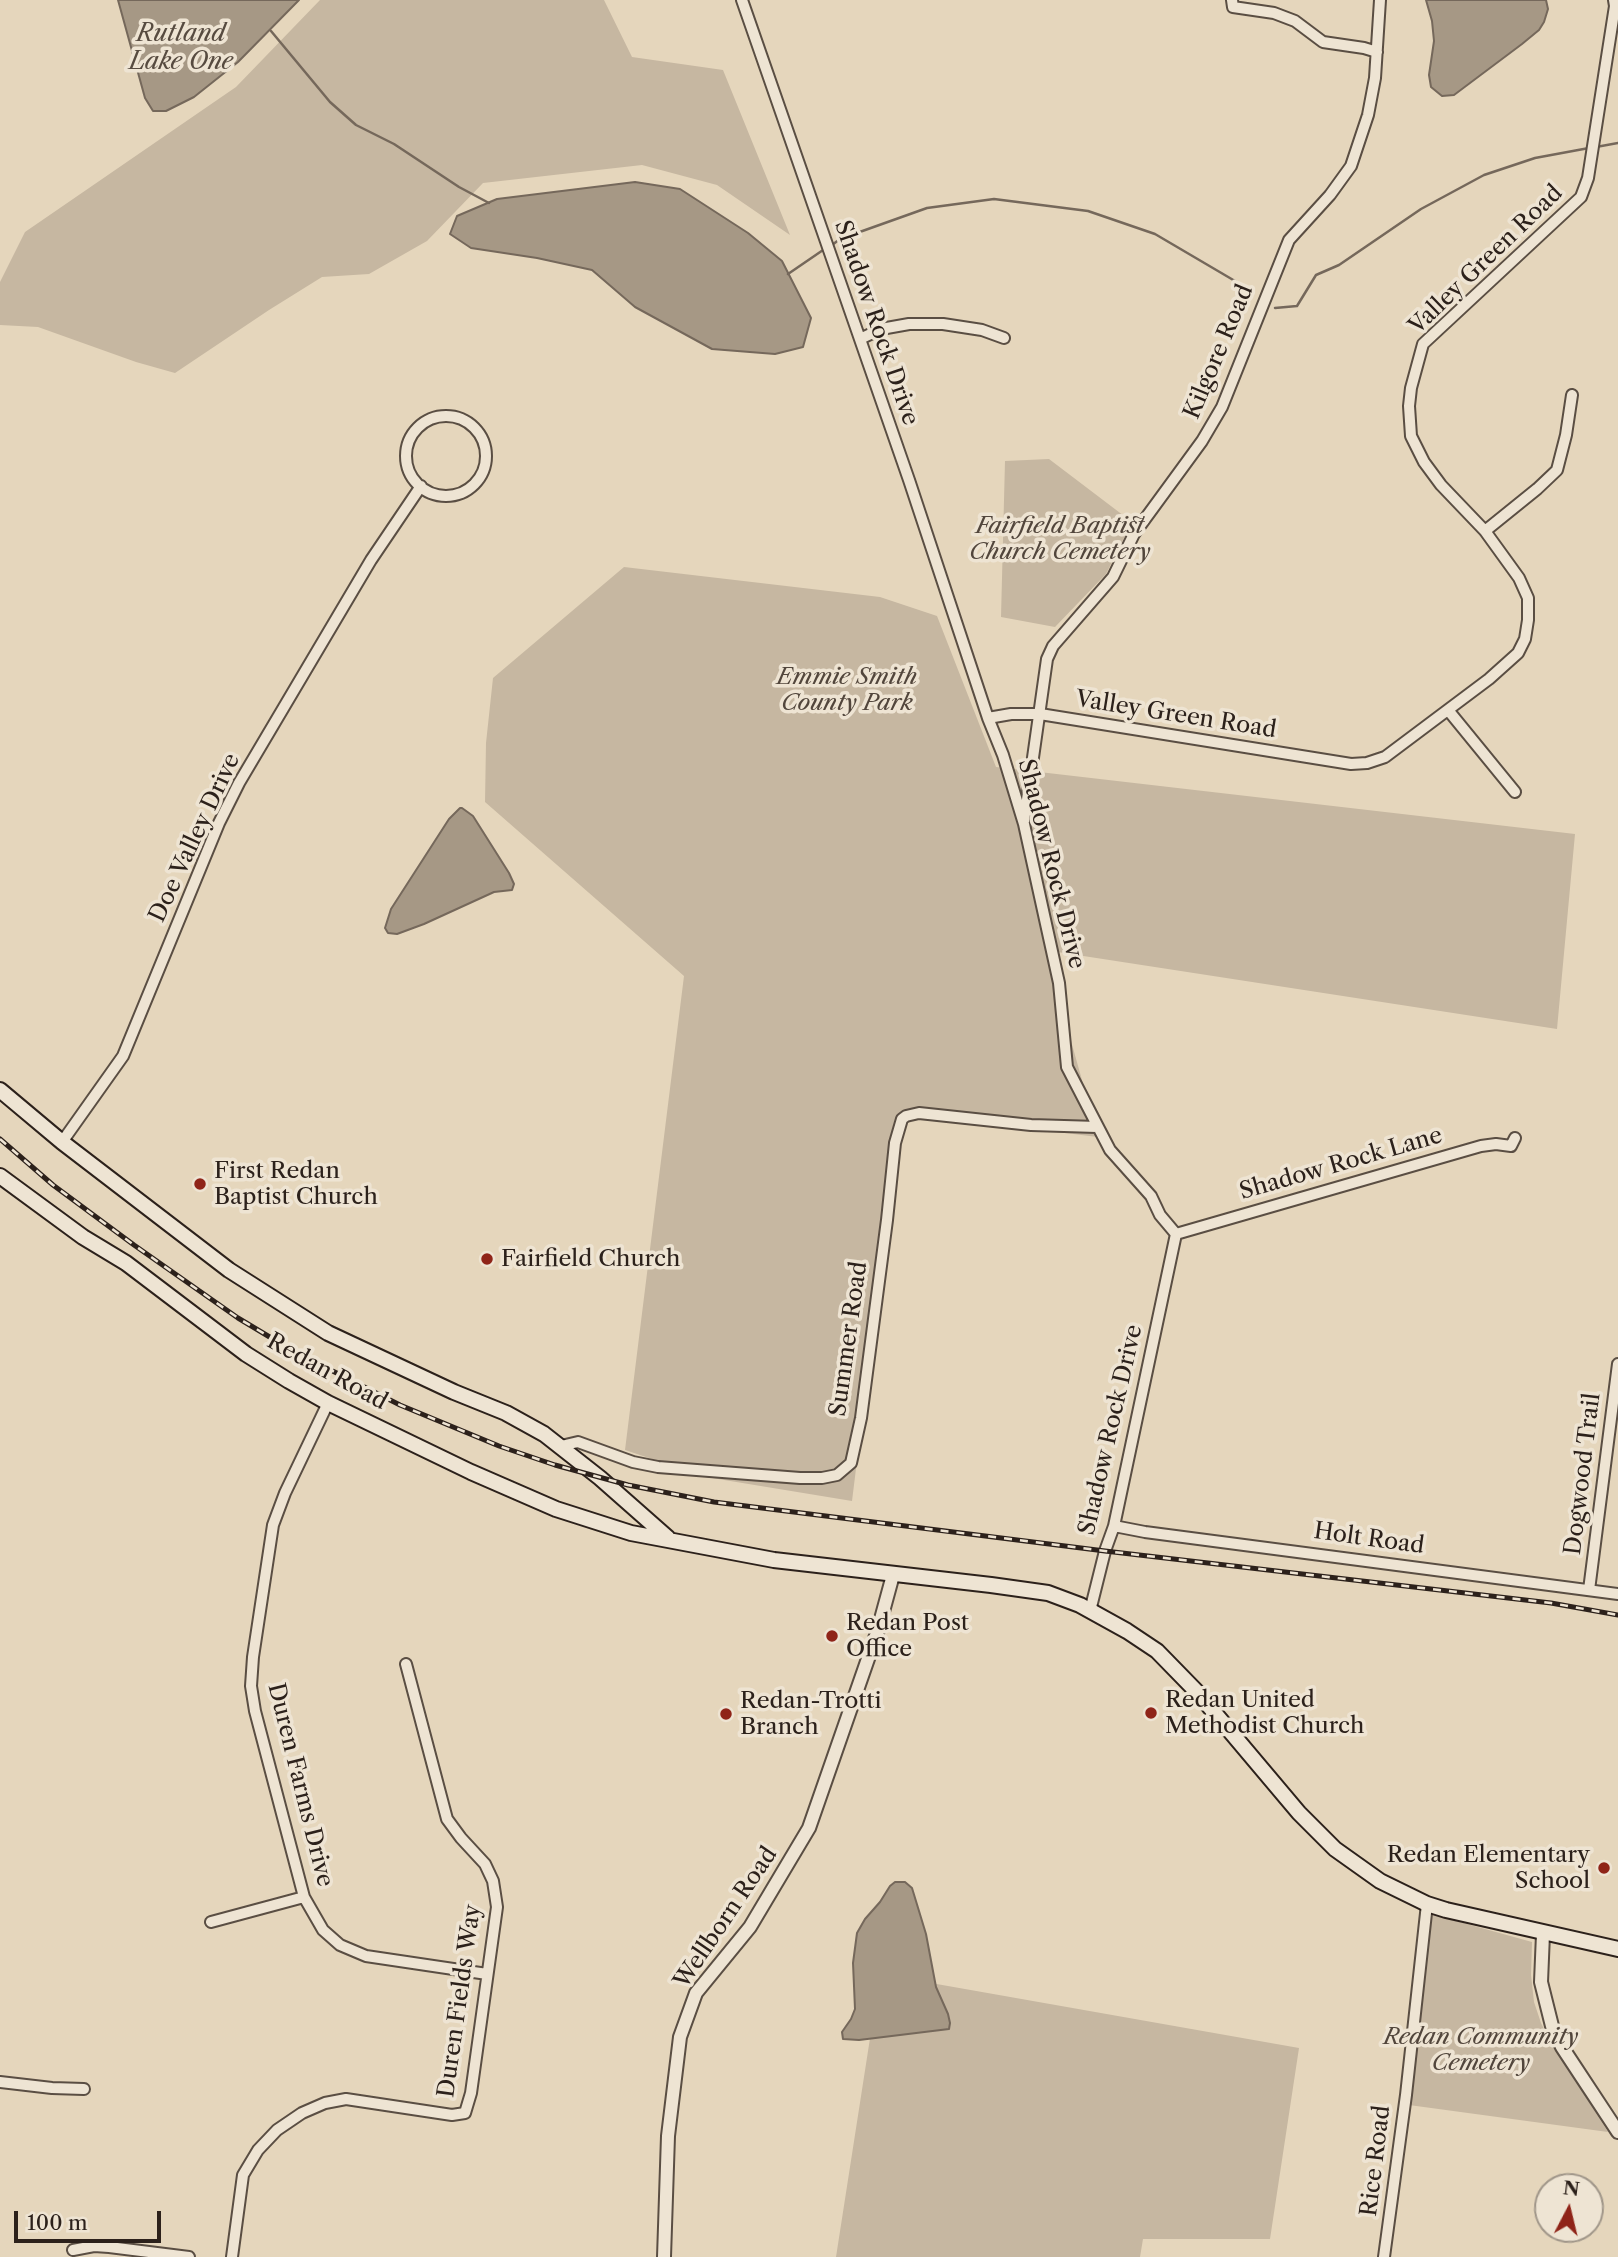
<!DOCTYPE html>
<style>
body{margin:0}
#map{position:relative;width:1618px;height:2257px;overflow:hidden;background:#e5d6bc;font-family:"Libre Caslon Text",serif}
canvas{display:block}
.north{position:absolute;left:1534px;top:2173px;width:70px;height:70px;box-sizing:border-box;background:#eee4d3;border:2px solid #a09689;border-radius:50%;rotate:7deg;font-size:19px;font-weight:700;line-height:28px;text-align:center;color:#2c211b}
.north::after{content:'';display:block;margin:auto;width:24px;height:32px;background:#8f2418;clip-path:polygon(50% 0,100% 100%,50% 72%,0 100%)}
.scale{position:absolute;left:14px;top:2211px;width:147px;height:32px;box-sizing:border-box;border:4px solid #2c211b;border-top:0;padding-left:9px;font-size:21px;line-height:24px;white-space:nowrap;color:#2c211b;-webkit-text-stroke:5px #eee4d3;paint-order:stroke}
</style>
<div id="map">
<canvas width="1618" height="2257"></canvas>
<div class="north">N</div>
<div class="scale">100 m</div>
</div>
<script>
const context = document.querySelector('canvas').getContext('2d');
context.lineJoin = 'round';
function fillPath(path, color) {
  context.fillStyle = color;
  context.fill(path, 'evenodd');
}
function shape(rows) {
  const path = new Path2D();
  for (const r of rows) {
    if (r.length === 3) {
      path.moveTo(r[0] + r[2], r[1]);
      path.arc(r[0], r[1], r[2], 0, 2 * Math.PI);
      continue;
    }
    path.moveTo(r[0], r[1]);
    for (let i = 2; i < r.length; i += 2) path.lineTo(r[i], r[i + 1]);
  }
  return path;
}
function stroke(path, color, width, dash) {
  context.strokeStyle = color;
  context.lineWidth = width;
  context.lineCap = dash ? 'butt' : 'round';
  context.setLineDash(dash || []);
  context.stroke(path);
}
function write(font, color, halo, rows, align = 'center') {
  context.font = font + ' "Libre Caslon Text",serif';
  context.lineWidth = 7;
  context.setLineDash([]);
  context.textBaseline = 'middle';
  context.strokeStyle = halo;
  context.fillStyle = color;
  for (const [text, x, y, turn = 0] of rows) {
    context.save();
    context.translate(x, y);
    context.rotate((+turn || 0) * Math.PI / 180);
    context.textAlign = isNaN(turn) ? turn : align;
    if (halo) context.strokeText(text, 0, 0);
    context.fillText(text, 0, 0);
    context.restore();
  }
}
const green = shape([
 [320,0,604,0,632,57,723,70,790,235,717,185,642,165,483,183,427,241,369,274,322,277,269,310,175,373,136,362,38,327,0,325,0,282,25,232,236,87],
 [1049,459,1132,522,1106,574,1055,627,1001,617,1005,461],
 [624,567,880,597,937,616,996,767,1575,834,1557,1029,1051,951,1062,1009,1098,1137,900,1113,852,1501,706,1477,625,1450,684,976,485,802,486,743,493,678],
 [1431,1914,1532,1942,1531,1975,1534,2002,1541,2023,1550,2041,1608,2132,1409,2105],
 [880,1974,1299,2048,1270,2239,1143,2239,1140,2257,836,2257]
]);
const water = shape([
 [118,0,299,0,238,62,194,97,166,111,153,111,145,98,118,0],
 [1426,0,1546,0,1548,9,1544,22,1539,30,1522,44,1454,95,1442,96,1431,87,1429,75,1434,41,1432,21,1426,0],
 [635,182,680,189,748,233,782,261,811,318,803,347,775,354,712,349,635,307,592,270,537,258,471,248,450,234,457,216,497,199,635,182],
 [460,808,462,808,473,816,509,873,514,884,512,890,494,892,424,924,397,934,388,933,385,928,391,909,449,819,460,808],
 [895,1882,905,1882,912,1888,926,1934,936,1987,948,2014,950,2023,949,2029,859,2040,843,2039,842,2032,851,2019,855,2009,853,1963,857,1933,865,1919,880,1902,890,1886,895,1882]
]);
const stream = shape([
 [271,31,330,102,356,125,394,144,459,187,489,203],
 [1596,147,1618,143],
 [832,245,840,239,927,208,994,199,1088,211,1155,234,1252,291],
 [788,274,826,248],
 [1275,308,1297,306,1316,275,1339,265,1421,209,1484,175,1535,158,1589,148]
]);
const minor = shape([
 [742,0,909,480,988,718,1003,755,1024,824,1059,983,1067,1067,1110,1150,1151,1196,1160,1215,1176,1234,1114,1526,1105,1551,1090,1611],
 [1232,0,1233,7,1274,13,1295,21,1323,42,1364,48,1377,52],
 [860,339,881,329,909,324,943,324,982,330,1004,338],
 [446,456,40],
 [1485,531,1537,489,1557,470,1566,435,1572,395],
 [1448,710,1515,792],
 [988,718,1011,714,1040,714,1351,764,1367,763,1385,757,1489,679,1518,653,1525,639,1528,620,1528,598,1519,578,1485,531,1441,485,1424,462,1411,436,1409,406,1411,388,1423,344,1581,197,1588,178,1615,6,1614,0],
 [1024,821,1047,659,1053,646,1113,577,1134,534,1202,441,1222,407,1289,240,1330,195,1351,166,1368,115,1375,78,1380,0],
 [62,1142,123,1056,219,823,239,783,371,560,421,486],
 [1176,1234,1481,1146,1496,1144,1511,1146,1515,1138],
 [328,1403,285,1493,273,1525,253,1657,251,1686,255,1711,304,1897,323,1930,340,1945,366,1956,487,1974],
 [561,1446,578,1442,633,1462,658,1467,800,1478,822,1478,837,1475,851,1463,861,1418,887,1220,895,1143,902,1119,906,1116,919,1113,1031,1125,1097,1127],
 [1114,1526,1145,1532,1618,1594],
 [1589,1590,1618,1364],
 [211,1922,304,1897],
 [0,2082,52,2088,84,2089],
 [73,2250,94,2246,109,2247,189,2257],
 [232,2257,243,2175,258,2150,277,2130,302,2113,325,2103,346,2099,452,2115,465,2113,471,2093,497,1907,493,1881,485,1864,461,1838,447,1819,406,1664],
 [1384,2257,1406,2095,1427,1904]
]);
const tertiary = shape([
 [1543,1934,1541,1982,1552,2026,1562,2047,1618,2132],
 [664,2257,668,2136,680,2037,696,1993,750,1927,809,1828,878,1630,893,1575]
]);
const secondary = shape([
 [0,1090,62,1142,229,1270,328,1333,454,1392,506,1413,544,1434,600,1478,668,1538],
 [0,1176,83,1237,126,1263,246,1354,289,1381,328,1403,471,1472,556,1509,631,1533,774,1560,991,1585,1048,1593,1080,1605,1127,1631,1157,1651,1197,1692,1299,1813,1335,1849,1380,1881,1427,1904,1446,1910,1618,1949]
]);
const rail = shape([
 [0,1139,53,1185,134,1245,238,1318,293,1351,400,1405,499,1446,555,1465,628,1485,714,1502,1105,1551,1551,1603,1618,1615]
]);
const markers = [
 [200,1184,7,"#8f2418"],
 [487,1259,7,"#8f2418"],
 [832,1636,7,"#8f2418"],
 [1151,1713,7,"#8f2418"],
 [726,1714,7,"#8f2418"],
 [1604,1868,7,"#8f2418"]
];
const streetNames = [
 ["Valley Green Road",1486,260,-44],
 ["Shadow Rock Drive",876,323,71],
 ["Kilgore Road",1219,352,-67],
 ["Valley Green Road",1176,715,9],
 ["Doe Valley Drive",195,838,-65],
 ["Shadow Rock Drive",1051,864,76],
 ["Shadow Rock Lane",1341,1164,-16],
 ["Summer Road",849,1339,-82],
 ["Redan Road",327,1372,29],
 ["Shadow Rock Drive",1111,1430,-77],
 ["Dogwood Trail",1583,1474,-83],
 ["Holt Road",1369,1539,8],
 ["Duren Farms Drive",300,1785,76],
 ["Wellborn Road",726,1918,-56],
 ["Duren Fields Way",460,2001,-82],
 ["Rice Road",1376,2161,-83]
];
const parkNames = [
 ["Fairfield Baptist",1060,526],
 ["Church Cemetery",1060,552],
 ["Emmie Smith",847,677],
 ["County Park",847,703],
 ["Redan Community",1481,2037],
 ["Cemetery",1481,2063]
];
const poiNames = [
 ["First Redan",214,1171],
 ["Baptist Church",214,1197],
 ["Fairfield Church",501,1259],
 ["Redan Post",846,1623],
 ["Office",846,1649],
 ["Redan United",1165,1700],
 ["Methodist Church",1165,1726],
 ["Redan-Trotti",740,1701],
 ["Branch",740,1727],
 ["Redan Elementary",1590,1855,"right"],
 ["School",1590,1881,"right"]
];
const waterNames = [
 ["Rutland",181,34],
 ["Lake One",181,62]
];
fillPath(green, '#c6b7a1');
fillPath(water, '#a69885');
stroke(water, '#75685b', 2);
stroke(stream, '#75685b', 2.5);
stroke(minor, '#5a4e43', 14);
stroke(tertiary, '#5a4e43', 16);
stroke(secondary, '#2c211b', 18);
stroke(minor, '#eee4d3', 10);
stroke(tertiary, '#eee4d3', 12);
stroke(secondary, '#eee4d3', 14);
stroke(rail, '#2c211b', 5);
stroke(rail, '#eee4d3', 2.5, [8]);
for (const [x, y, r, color] of markers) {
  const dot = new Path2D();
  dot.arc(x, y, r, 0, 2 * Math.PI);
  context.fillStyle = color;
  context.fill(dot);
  stroke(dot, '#eee4d3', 2.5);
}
write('23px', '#2c211b', '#eee4d3', streetNames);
write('italic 23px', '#52463c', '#eee4d3', parkNames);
write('23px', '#2c211b', '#eee4d3', poiNames, 'left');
write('italic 24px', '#574b40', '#eee4d3', waterNames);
</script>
